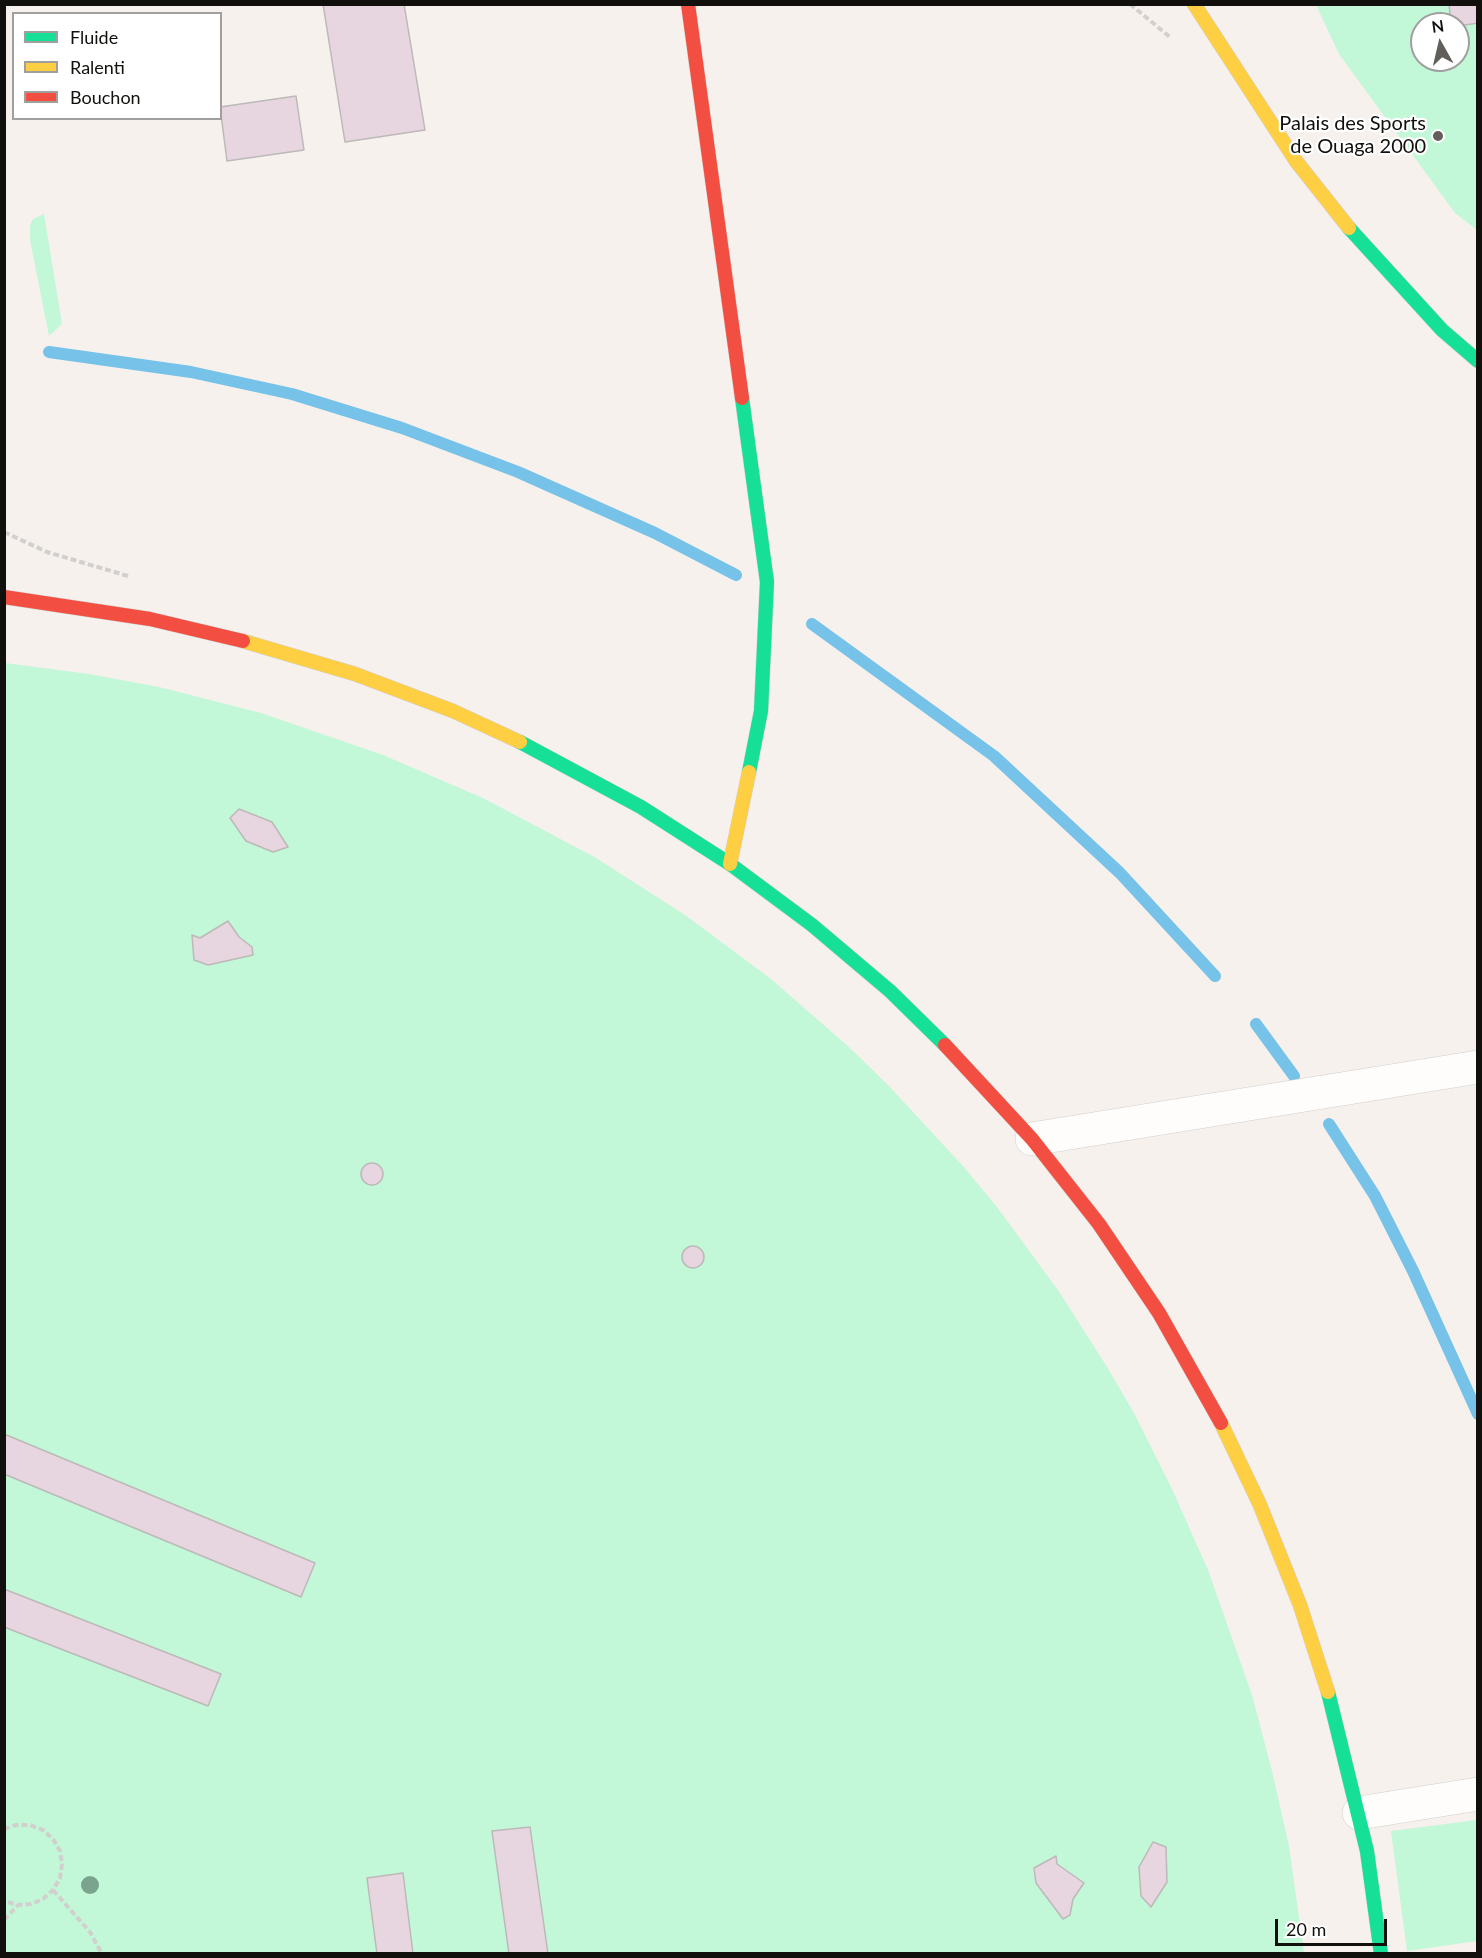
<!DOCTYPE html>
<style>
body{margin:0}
#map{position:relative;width:1482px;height:1958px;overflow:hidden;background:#f6f1ec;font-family:Lato,sans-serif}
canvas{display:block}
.frame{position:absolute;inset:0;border:6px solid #12100d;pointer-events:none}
.legend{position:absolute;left:12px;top:12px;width:210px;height:108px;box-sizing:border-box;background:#fff;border:2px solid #a09f9e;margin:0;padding:8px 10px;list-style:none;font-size:18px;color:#12100d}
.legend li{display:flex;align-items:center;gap:12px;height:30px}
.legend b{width:30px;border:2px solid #a09f9e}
.north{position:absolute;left:1410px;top:12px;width:60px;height:60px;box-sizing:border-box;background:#fff;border:2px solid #a09f9e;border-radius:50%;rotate:352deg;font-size:16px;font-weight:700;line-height:24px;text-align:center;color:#12100d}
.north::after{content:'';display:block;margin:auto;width:21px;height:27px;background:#625f5b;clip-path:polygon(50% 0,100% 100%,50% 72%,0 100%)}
.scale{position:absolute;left:1275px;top:1919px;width:112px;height:27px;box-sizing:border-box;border:3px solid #12100d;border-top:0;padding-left:8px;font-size:18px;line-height:21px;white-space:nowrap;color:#12100d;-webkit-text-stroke:4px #fff;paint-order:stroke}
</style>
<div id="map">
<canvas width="1482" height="1958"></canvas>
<div class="frame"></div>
<ul class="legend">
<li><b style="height:8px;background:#16e098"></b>Fluide</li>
<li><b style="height:8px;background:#ffcf43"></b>Ralenti</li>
<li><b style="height:8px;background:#f24e42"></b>Bouchon</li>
</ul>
<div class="north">N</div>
<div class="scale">20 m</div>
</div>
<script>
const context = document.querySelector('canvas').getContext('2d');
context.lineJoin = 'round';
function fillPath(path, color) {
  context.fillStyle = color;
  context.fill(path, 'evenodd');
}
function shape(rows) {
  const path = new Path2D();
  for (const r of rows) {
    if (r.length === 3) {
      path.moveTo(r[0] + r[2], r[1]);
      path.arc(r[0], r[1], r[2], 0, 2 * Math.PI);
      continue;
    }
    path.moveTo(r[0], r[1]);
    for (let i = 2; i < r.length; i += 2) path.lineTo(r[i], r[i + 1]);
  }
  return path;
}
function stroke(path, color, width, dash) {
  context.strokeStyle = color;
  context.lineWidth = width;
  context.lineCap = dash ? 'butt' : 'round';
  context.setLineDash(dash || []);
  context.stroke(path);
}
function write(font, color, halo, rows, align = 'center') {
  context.font = font + ' Lato,sans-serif';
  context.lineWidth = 4.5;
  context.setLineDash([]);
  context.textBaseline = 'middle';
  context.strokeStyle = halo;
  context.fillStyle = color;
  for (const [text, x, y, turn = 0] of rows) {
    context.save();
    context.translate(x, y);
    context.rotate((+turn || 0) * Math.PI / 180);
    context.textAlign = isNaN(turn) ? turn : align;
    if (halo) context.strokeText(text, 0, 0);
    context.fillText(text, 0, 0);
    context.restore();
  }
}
const green = shape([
 [1316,5,1477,5,1477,230,1455,213,1339,54],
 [1422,24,1458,24,1458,60,1422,60],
 [44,214,62,324,49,336,30,240,30,225,33,219],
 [5,663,89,674,159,687,261,713,383,755,485,799,596,858,685,915,771,979,850,1048,888,1085,963,1166,997,1207,1060,1293,1107,1367,1134,1413,1172,1489,1208,1570,1252,1695,1272,1771,1289,1846,1304,1953,5,1954],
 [1477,1820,1477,1941,1407,1951,1391,1831]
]);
const stream = shape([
 [49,352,191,372,292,394,402,428,518,472,655,533,736,575],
 [812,624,994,756,1120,873,1215,976],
 [1256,1024,1294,1076],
 [1329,1124,1375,1196,1413,1271,1478,1414]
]);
const building = shape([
 [323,4,404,4,425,130,345,142,323,4],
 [1449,4,1478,4,1478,23,1458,26,1458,24,1451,24,1449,4],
 [296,96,304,150,227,161,220,107,296,96],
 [239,809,272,822,288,847,273,852,246,841,230,818,239,809],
 [228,921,239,937,252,947,253,955,208,965,194,960,192,935,200,938,228,921],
 [372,1174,11],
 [693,1257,11],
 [4,1434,315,1563,301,1597,4,1474,4,1434],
 [4,1589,221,1674,208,1706,4,1627,4,1589],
 [530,1827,548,1954,509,1954,492,1831,530,1827],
 [1153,1842,1166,1847,1167,1882,1151,1907,1141,1896,1139,1867,1153,1842],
 [1056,1856,1057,1864,1084,1883,1073,1899,1070,1915,1063,1919,1036,1883,1034,1868,1056,1856],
 [403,1873,413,1954,377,1954,367,1878,403,1873]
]);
const path = shape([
 [1130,4,1171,38],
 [4,532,47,552,128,576],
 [4,1829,16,1825,30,1825,43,1830,53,1839,60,1851,62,1864,60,1878,53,1890,43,1899,31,1904,18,1905,4,1901],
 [53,1890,90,1932,102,1954],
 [4,1920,18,1905]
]);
const street = shape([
 [1032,1139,1478,1067],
 [1359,1813,1478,1794]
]);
const fast = shape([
 [1349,228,1442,330,1478,361],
 [742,398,767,582,761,711,749,772],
 [520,742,641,807,730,864,812,925,890,991,945,1045],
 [1328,1692,1367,1851,1381,1954]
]);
const slow = shape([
 [1194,4,1296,161,1349,228],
 [243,641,355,674,453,711,520,742],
 [730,864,749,772],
 [1221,1423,1260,1505,1300,1605,1328,1692]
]);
const jam = shape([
 [688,4,742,398],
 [4,597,150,619,243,641],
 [945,1045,1032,1139,1099,1224,1159,1313,1221,1423]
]);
const trees = [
 [90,1885]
];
const markers = [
 [1438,136,6,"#625f5b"]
];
const poiNames = [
 ["Palais des Sports",1426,124],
 ["de Ouaga 2000",1426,147]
];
fillPath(green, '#c2f7d7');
stroke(stream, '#76c2e8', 12);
fillPath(building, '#e7d6e0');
stroke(building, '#bdb9b8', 1.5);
stroke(street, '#d3cfcc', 34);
stroke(fast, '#d3cfcc', 15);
stroke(slow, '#d3cfcc', 15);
stroke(jam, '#d3cfcc', 15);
stroke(path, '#d2d0cf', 4, [6, 3]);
stroke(street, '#fefdfc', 33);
stroke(fast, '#16e098', 14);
stroke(slow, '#ffcf43', 14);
stroke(jam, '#f24e42', 14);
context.fillStyle = '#7aa48e';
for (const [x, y] of trees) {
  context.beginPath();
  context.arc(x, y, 9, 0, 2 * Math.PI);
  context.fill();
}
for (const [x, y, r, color] of markers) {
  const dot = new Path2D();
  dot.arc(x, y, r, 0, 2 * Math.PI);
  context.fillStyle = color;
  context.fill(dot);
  stroke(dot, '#fff', 2);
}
write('20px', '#12100d', '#fff', poiNames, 'right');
</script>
